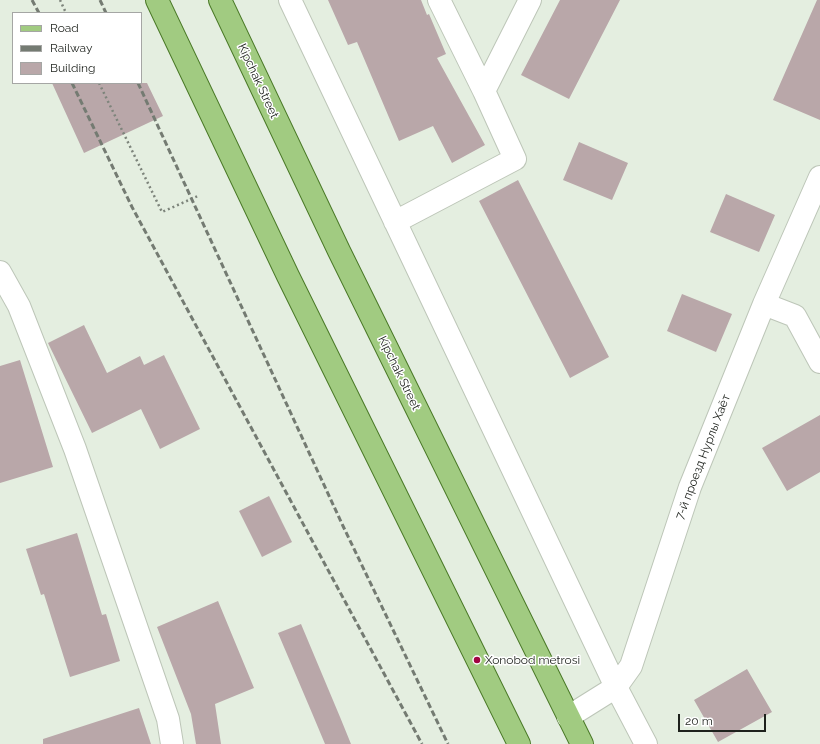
<!DOCTYPE html>
<meta charset="utf-8">
<style>
body{margin:0}
#map{position:relative;width:820px;height:744px;overflow:hidden;background:#e4eee0;font-family:Raleway,sans-serif}
canvas{display:block}
.legend{position:absolute;left:12px;top:12px;width:130px;height:72px;box-sizing:border-box;background:#fff;border:1px solid #a5a6a4;margin:0;padding:5px 7px;list-style:none;font-size:12px;color:#1d211c}
.legend li{display:flex;align-items:center;gap:8px;height:20px}
.legend b{width:20px;border:1px solid #a5a6a4}
.scale{position:absolute;left:678px;top:714px;width:88px;height:18px;box-sizing:border-box;border:2px solid #1d211c;border-top:0;padding-left:5px;font-size:12px;line-height:14px;white-space:nowrap;color:#1d211c;-webkit-text-stroke:3px #fff;paint-order:stroke}
</style>
<div id="map">
<canvas width="820" height="744"></canvas>
<ul class="legend">
<li><b style="height:5px;background:#a1cb81"></b>Road</li>
<li><b style="height:5px;background:#747b72"></b>Railway</li>
<li><b style="height:11px;background:#b9a7a9"></b>Building</li>
</ul>
<div class="scale">20 m</div>
</div>
<script>
const context = document.querySelector('canvas').getContext('2d');
context.lineJoin = 'round';
function fillPath(path, color) {
  context.fillStyle = color;
  context.fill(path, 'evenodd');
}
function shape(rows) {
  const path = new Path2D();
  for (const r of rows) {
    path.moveTo(r[0], r[1]);
    for (let i = 2; i < r.length; i += 2) path.lineTo(r[i], r[i + 1]);
  }
  return path;
}
function stroke(path, color, width, dash) {
  context.strokeStyle = color;
  context.lineWidth = width;
  context.lineCap = dash ? 'butt' : 'round';
  context.setLineDash(dash || []);
  context.stroke(path);
}
function write(font, color, halo, rows, align = 'center') {
  context.font = font + ' Raleway,sans-serif';
  context.lineWidth = 3;
  context.setLineDash([]);
  context.textBaseline = 'middle';
  context.strokeStyle = halo;
  context.fillStyle = color;
  for (const [text, x, y, turn = 0] of rows) {
    context.save();
    context.translate(x, y);
    context.rotate((+turn || 0) * Math.PI / 180);
    context.textAlign = isNaN(turn) ? turn : align;
    if (halo) context.strokeText(text, 0, 0);
    context.fillText(text, 0, 0);
    context.restore();
  }
}
const building = shape([
 [328,0,421,0,427,15,429,14,446,54,437,58,485,145,452,163,433,126,399,141,357,42,348,45],
 [560,0,620,0,569,99,521,75],
 [817,0,820,0,820,120,773,100],
 [52,83,147,83,163,116,84,153],
 [579,142,628,163,612,200,563,180],
 [518,180,609,357,570,378,479,201],
 [726,194,775,215,759,252,710,232],
 [682,294,732,314,716,352,667,331],
 [84,325,107,373,140,356,144,365,164,355,200,429,160,449,141,409,92,433,48,343],
 [20,360,53,467,0,483,0,366],
 [820,415,820,472,787,491,762,448],
 [269,496,292,542,262,557,239,511],
 [77,533,102,615,106,614,120,661,70,677,44,594,41,595,26,549],
 [218,601,254,688,215,704,221,744,196,744,191,714,157,627],
 [301,624,340,717,351,744,325,744,312,713,278,633],
 [747,669,772,712,718,742,694,700],
 [139,708,151,744,43,744,43,739]
]);
const path = shape([
 [60,0,66,13],
 [99,83,162,212,198,196]
]);
const street = shape([
 [290,0,616,687,646,744],
 [484,91,530,0],
 [395,222,515,159,484,91,439,0],
 [0,272,19,306,75,449,168,719,172,744],
 [764,304,795,316,820,362],
 [568,717,616,687,631,666,690,487,764,304,820,177]
]);
const primary = shape([
 [157,0,288,276,519,744],
 [220,0,339,251,582,744]
]);
const rail = shape([
 [32,0,39,13],
 [100,0,106,13],
 [72,83,132,207,422,744],
 [138,83,343,526,448,744]
]);
const markers = [
 [477,660,4,"#a10541"]
];
const streetNames = [
 ["Kipchak Street",258,81,65],
 ["Kipchak Street",399,373,64],
 ["7-й проезд Нурлы Хаёт",703,457,-69]
];
const poiNames = [
 ["Xonobod metrosi",485,660]
];
fillPath(building, '#b9a7a9');
stroke(street, '#bdc6b8', 24);
stroke(primary, '#4a7927', 24);
stroke(path, '#7d847b', 2.5, [2, 3]);
stroke(street, '#fff', 22);
stroke(primary, '#a1cb81', 22);
stroke(rail, '#747b72', 3, [6, 3]);
for (const [x, y, r, color] of markers) {
  const dot = new Path2D();
  dot.arc(x, y, r, 0, 2 * Math.PI);
  context.fillStyle = color;
  context.fill(dot);
  stroke(dot, '#fff', 1.5);
}
write('12px', '#1d211c', '#fff', streetNames);
write('12px', '#1d211c', '#fff', poiNames, 'left');
</script>
